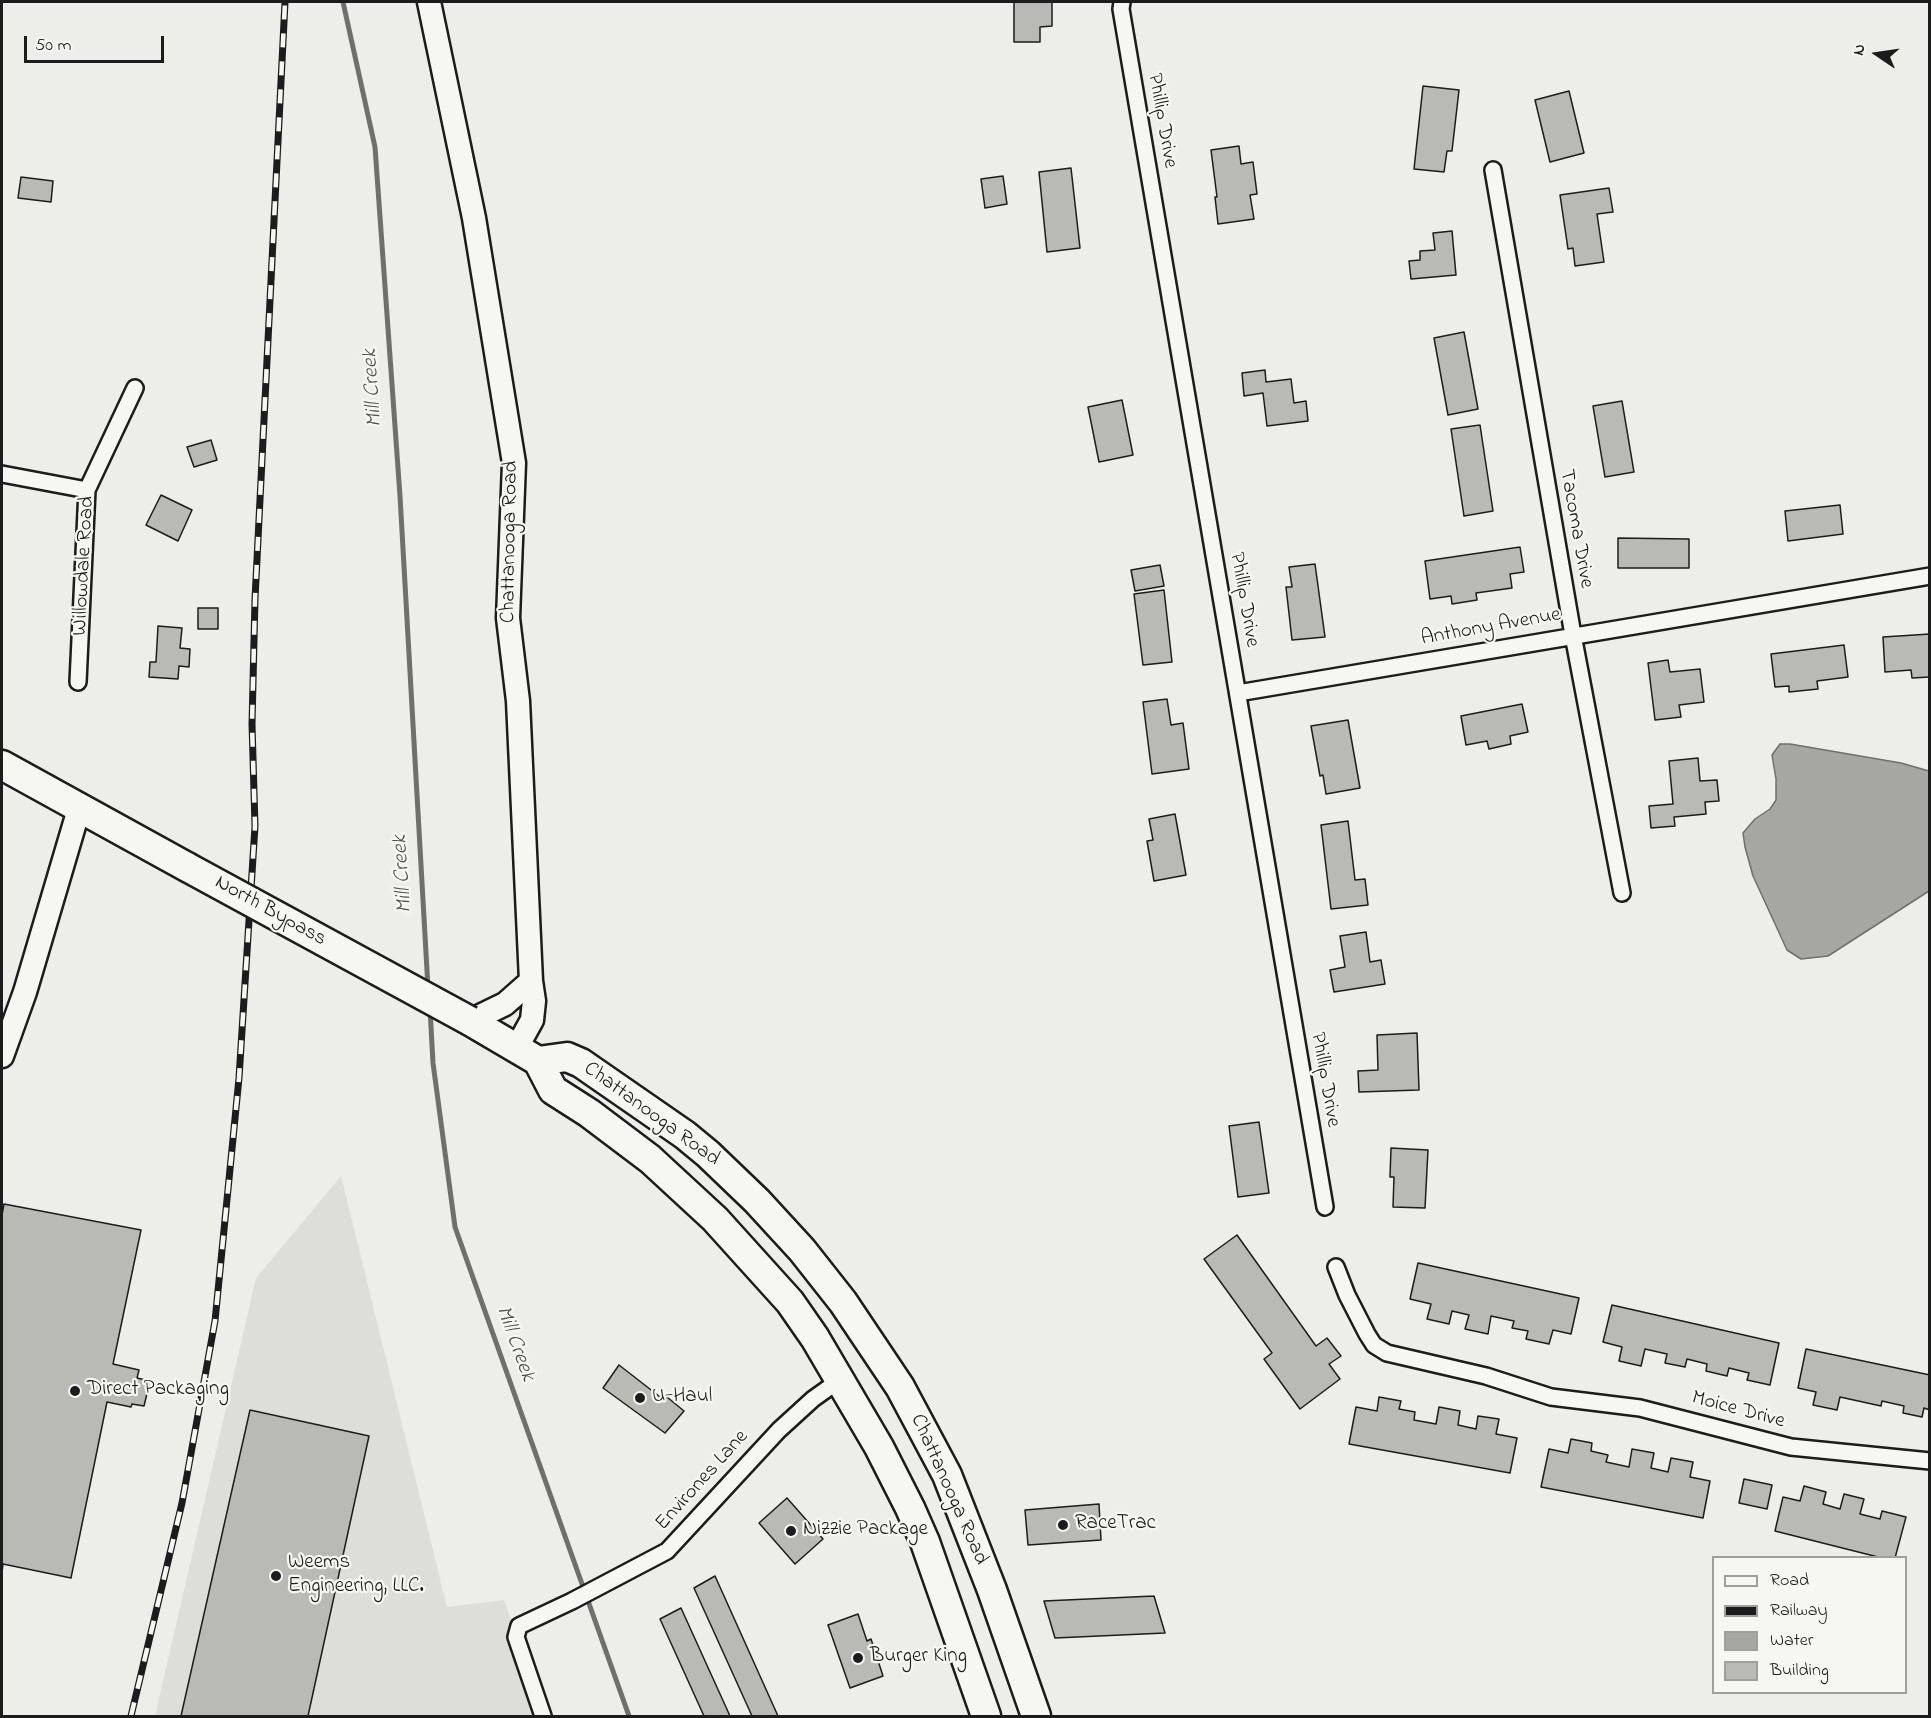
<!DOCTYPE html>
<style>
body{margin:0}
#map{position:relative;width:1931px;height:1718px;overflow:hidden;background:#edede9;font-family:"Indie Flower",sans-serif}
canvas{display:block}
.frame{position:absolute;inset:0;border:3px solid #1c1c1c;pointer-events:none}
.legend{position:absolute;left:1712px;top:1556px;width:195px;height:138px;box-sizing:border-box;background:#f6f6f2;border:2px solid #9f9f9c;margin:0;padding:8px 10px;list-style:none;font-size:18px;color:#1c1c1c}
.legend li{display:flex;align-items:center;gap:12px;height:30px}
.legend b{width:30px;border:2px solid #9f9f9c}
.north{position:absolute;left:1847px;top:24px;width:60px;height:60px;-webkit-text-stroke:4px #f6f6f2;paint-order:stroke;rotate:283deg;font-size:16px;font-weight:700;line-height:24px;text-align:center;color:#1c1c1c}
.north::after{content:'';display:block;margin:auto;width:21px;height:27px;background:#1c1c1c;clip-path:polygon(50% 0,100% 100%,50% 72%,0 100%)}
.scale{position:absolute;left:24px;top:36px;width:140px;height:27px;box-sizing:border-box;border:3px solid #1c1c1c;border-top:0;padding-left:8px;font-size:18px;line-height:21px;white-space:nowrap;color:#1c1c1c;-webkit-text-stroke:4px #f6f6f2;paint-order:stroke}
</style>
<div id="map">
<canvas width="1931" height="1718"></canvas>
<div class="frame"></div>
<ul class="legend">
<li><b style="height:8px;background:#f6f6f2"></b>Road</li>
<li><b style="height:8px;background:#1c1c1c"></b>Railway</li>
<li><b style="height:16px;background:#a6a6a3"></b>Water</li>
<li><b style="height:16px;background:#b9b9b6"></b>Building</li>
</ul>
<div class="north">N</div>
<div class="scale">50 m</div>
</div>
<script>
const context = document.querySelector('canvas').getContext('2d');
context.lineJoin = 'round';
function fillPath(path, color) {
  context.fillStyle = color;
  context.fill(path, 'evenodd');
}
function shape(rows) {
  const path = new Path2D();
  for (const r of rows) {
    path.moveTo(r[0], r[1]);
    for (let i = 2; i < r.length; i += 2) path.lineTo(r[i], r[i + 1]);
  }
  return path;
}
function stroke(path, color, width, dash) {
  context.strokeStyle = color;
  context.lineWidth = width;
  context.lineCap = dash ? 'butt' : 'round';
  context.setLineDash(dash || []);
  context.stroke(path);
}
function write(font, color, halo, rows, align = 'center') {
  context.font = font + ' "Indie Flower",sans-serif';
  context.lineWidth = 4.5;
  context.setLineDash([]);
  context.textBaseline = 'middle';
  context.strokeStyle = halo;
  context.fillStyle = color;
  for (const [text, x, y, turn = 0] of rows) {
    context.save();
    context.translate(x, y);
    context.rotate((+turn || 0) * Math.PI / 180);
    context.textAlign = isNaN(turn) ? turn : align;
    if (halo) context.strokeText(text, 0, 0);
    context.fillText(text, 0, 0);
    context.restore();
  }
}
const built = shape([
 [341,1176,447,1607,504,1600,544,1716,155,1716,256,1278]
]);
const water = shape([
 [1780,744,1790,744,1901,763,1929,771,1929,891,1828,956,1801,959,1787,950,1753,876,1745,847,1743,833,1755,819,1770,809,1776,800,1776,779,1772,755,1780,744]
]);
const stream = shape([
 [343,2,375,147,400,496,428,988],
 [430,1009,433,1063,455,1227,629,1716]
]);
const building = shape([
 [1014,2,1052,2,1052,26,1040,27,1040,42,1014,42,1014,2],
 [1423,86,1459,90,1452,151,1447,151,1444,172,1414,169,1423,86],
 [1569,91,1584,153,1550,162,1535,100,1569,91],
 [1239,146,1241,164,1253,162,1257,194,1250,195,1254,219,1218,224,1215,197,1217,197,1211,150,1239,146],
 [1071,168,1080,248,1047,252,1039,172,1071,168],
 [1003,176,1007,204,985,208,981,179,1003,176],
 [21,177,53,181,51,202,18,198,21,177],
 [1609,188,1613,212,1597,214,1604,262,1575,266,1573,248,1568,249,1560,195,1609,188],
 [1452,231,1456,275,1411,279,1409,261,1420,260,1420,251,1435,250,1433,233,1452,231],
 [1464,332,1478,409,1448,415,1434,338,1464,332],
 [1265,370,1266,382,1291,379,1294,403,1306,401,1308,421,1267,426,1263,393,1244,396,1242,373,1265,370],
 [1122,400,1133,455,1099,462,1088,407,1122,400],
 [1622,401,1634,472,1605,477,1593,406,1622,401],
 [1480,425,1493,511,1464,516,1451,429,1480,425],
 [211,440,217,460,194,467,187,447,211,440],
 [161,495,192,510,178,541,146,525,161,495],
 [1840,505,1843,534,1788,541,1785,511,1840,505],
 [1618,538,1689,539,1689,568,1618,568,1618,538],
 [1520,547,1524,572,1510,574,1512,588,1476,593,1477,600,1452,604,1451,596,1430,599,1425,561,1520,547],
 [1315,564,1325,637,1292,640,1286,587,1292,587,1289,567,1315,564],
 [1160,565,1164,586,1135,591,1131,570,1160,565],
 [1164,590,1172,662,1143,665,1134,594,1164,590],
 [198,608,218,608,218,629,198,629,198,608],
 [158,626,182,628,180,648,190,649,189,667,179,666,178,679,149,677,150,662,156,662,158,626],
 [1930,634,1930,677,1912,678,1911,670,1885,672,1883,637,1930,634],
 [1844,645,1848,677,1817,681,1818,689,1789,692,1789,686,1775,687,1771,654,1844,645],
 [1668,660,1670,672,1700,669,1704,702,1679,705,1681,717,1655,720,1648,663,1668,660],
 [1167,699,1171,725,1183,723,1189,769,1152,774,1143,702,1167,699],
 [1522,704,1528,732,1510,736,1511,744,1489,749,1487,741,1466,745,1461,716,1522,704],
 [1348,720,1360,788,1326,794,1323,775,1320,776,1311,726,1348,720],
 [1698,758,1700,781,1717,780,1719,801,1705,802,1706,814,1674,817,1675,826,1651,828,1649,806,1673,804,1669,761,1698,758],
 [1175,814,1186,875,1154,881,1147,841,1153,840,1149,819,1175,814],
 [1348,821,1355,880,1365,879,1368,905,1331,909,1321,825,1348,821],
 [1366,932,1370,962,1381,960,1385,984,1334,992,1330,970,1345,967,1340,936,1366,932],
 [1417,1033,1419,1090,1359,1092,1358,1071,1378,1070,1377,1035,1417,1033],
 [1259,1122,1269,1193,1238,1197,1229,1126,1259,1122],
 [1391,1148,1428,1150,1425,1208,1393,1207,1394,1177,1390,1177,1391,1148],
 [4,1204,141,1230,113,1364,139,1370,137,1378,150,1381,144,1406,132,1404,131,1407,107,1402,71,1578,3,1564,2,1573,2,1215,4,1204],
 [1237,1235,1316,1346,1327,1338,1341,1356,1329,1364,1340,1379,1300,1409,1264,1359,1272,1353,1204,1259,1237,1235],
 [1418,1263,1579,1298,1571,1334,1553,1330,1549,1344,1526,1339,1528,1331,1512,1328,1514,1321,1491,1316,1488,1334,1465,1329,1469,1315,1452,1311,1449,1324,1427,1319,1431,1304,1410,1299,1418,1263],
 [1612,1305,1779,1343,1770,1385,1747,1380,1749,1373,1729,1368,1727,1376,1706,1371,1707,1364,1687,1359,1685,1367,1665,1363,1667,1354,1645,1349,1641,1366,1619,1361,1622,1347,1603,1342,1612,1305],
 [1806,1349,1930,1375,1930,1410,1924,1408,1922,1417,1903,1413,1904,1406,1882,1401,1881,1406,1840,1397,1837,1410,1813,1405,1816,1392,1798,1388,1806,1349],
 [619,1365,664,1400,667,1397,684,1411,665,1433,603,1388,619,1365],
 [1379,1397,1401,1401,1399,1409,1415,1412,1414,1420,1436,1424,1439,1407,1460,1411,1458,1425,1476,1429,1478,1416,1499,1419,1496,1434,1517,1438,1510,1473,1349,1444,1356,1407,1377,1411,1379,1397],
 [250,1410,369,1436,308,1716,181,1716,250,1410],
 [1571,1439,1592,1443,1591,1451,1608,1455,1606,1462,1629,1467,1632,1449,1654,1453,1651,1468,1668,1472,1671,1458,1693,1462,1690,1477,1710,1481,1703,1518,1541,1487,1549,1449,1568,1453,1571,1439],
 [1744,1479,1772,1485,1767,1509,1739,1503,1744,1479],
 [1804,1486,1826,1492,1823,1504,1840,1509,1844,1494,1864,1499,1860,1514,1880,1519,1882,1511,1906,1517,1895,1558,1882,1558,1775,1531,1783,1497,1800,1501,1804,1486],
 [787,1498,823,1539,795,1564,759,1523,787,1498],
 [1099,1504,1101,1540,1028,1545,1025,1510,1099,1504],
 [715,1576,778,1716,752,1716,694,1588,715,1576],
 [1154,1596,1165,1633,1055,1638,1044,1601,1154,1596],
 [681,1608,730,1716,704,1716,660,1619,681,1608],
 [858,1614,867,1641,871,1639,883,1676,850,1688,828,1625,858,1614]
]);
const street = shape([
 [1122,2,1121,9,1325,1207],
 [1493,170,1573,635,1622,893],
 [2,474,87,490],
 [78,682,87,490,135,388],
 [1238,693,1930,576],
 [1336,1267,1347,1295,1367,1334,1374,1345,1387,1353,1486,1376,1551,1397,1640,1408,1791,1447,1930,1461],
 [543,1716,516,1637,519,1626,572,1601,667,1551,779,1430,813,1399,841,1379]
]);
const secondary = shape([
 [429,2,474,218,514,463,508,618,518,701,531,981,534,1001,532,1020,516,1049],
 [470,1021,505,1004,531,981],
 [2,1056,25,992,79,809]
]);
const highway = shape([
 [2,765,187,867],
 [470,1021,538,1061],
 [538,1061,567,1057,581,1063,685,1135,708,1154,757,1201,802,1250,843,1302,900,1387,947,1475,992,1590,1036,1716],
 [538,1061,553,1090,589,1113,650,1159,715,1219,790,1302,815,1338,879,1447,910,1508,925,1542,986,1716]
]);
const rail = shape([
 [131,1716,182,1503,215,1321,239,1078,255,826,252,724,255,599,285,2]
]);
const highwayBridge = shape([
 [187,867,470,1021]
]);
const markers = [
 [75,1391,6,"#1c1c1c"],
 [640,1398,6,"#1c1c1c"],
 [1063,1525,6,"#1c1c1c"],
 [791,1531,6,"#1c1c1c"],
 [276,1576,6,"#1c1c1c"],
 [858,1658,6,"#1c1c1c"]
];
const streetNames = [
 ["Phillip Drive",1161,121,80],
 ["Tacoma Drive",1575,529,80],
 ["Chattanooga Road",511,542,-89],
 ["Willowdale Road",85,566,-87],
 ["Phillip Drive",1243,600,80],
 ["Anthony Avenue",1491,628,-10],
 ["North Bypass",270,912,29],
 ["Phillip Drive",1324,1080,80],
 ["Chattanooga Road",651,1115,36],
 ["Moice Drive",1738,1411,15],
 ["Environes Lane",703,1481,-48],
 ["Chattanooga Road",948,1490,66]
];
const poiNames = [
 ["Direct Packaging",87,1391],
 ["U-Haul",652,1398],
 ["RaceTrac",1075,1525],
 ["Nizzie Package",803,1531],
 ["Weems",288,1564],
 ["Engineering, LLC.",288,1588],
 ["Burger King",870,1658]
];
const waterNames = [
 ["Mill Creek",374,388,-94],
 ["Mill Creek",404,874,-94],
 ["Mill Creek",514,1344,70]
];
fillPath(built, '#ddddda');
fillPath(water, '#a6a6a3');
stroke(water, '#6f6f6d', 1.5);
stroke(stream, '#6f6f6d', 5);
fillPath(building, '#b9b9b6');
stroke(building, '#1c1c1c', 1.5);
stroke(street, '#1c1c1c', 20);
stroke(secondary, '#1c1c1c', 27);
stroke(highway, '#1c1c1c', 33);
stroke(street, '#f6f6f2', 15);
stroke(secondary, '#f6f6f2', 22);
stroke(highway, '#f6f6f2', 28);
stroke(rail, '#1c1c1c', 7);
stroke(rail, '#f6f6f2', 4.5, [14]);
stroke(highwayBridge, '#1c1c1c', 33, []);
stroke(highwayBridge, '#f6f6f2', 28);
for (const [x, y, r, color] of markers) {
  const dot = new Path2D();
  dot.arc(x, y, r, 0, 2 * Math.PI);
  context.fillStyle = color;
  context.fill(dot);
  stroke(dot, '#f6f6f2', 2);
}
write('21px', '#1c1c1c', '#f6f6f2', streetNames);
write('21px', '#1c1c1c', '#f6f6f2', poiNames, 'left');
write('italic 22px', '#535352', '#f6f6f2', waterNames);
</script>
